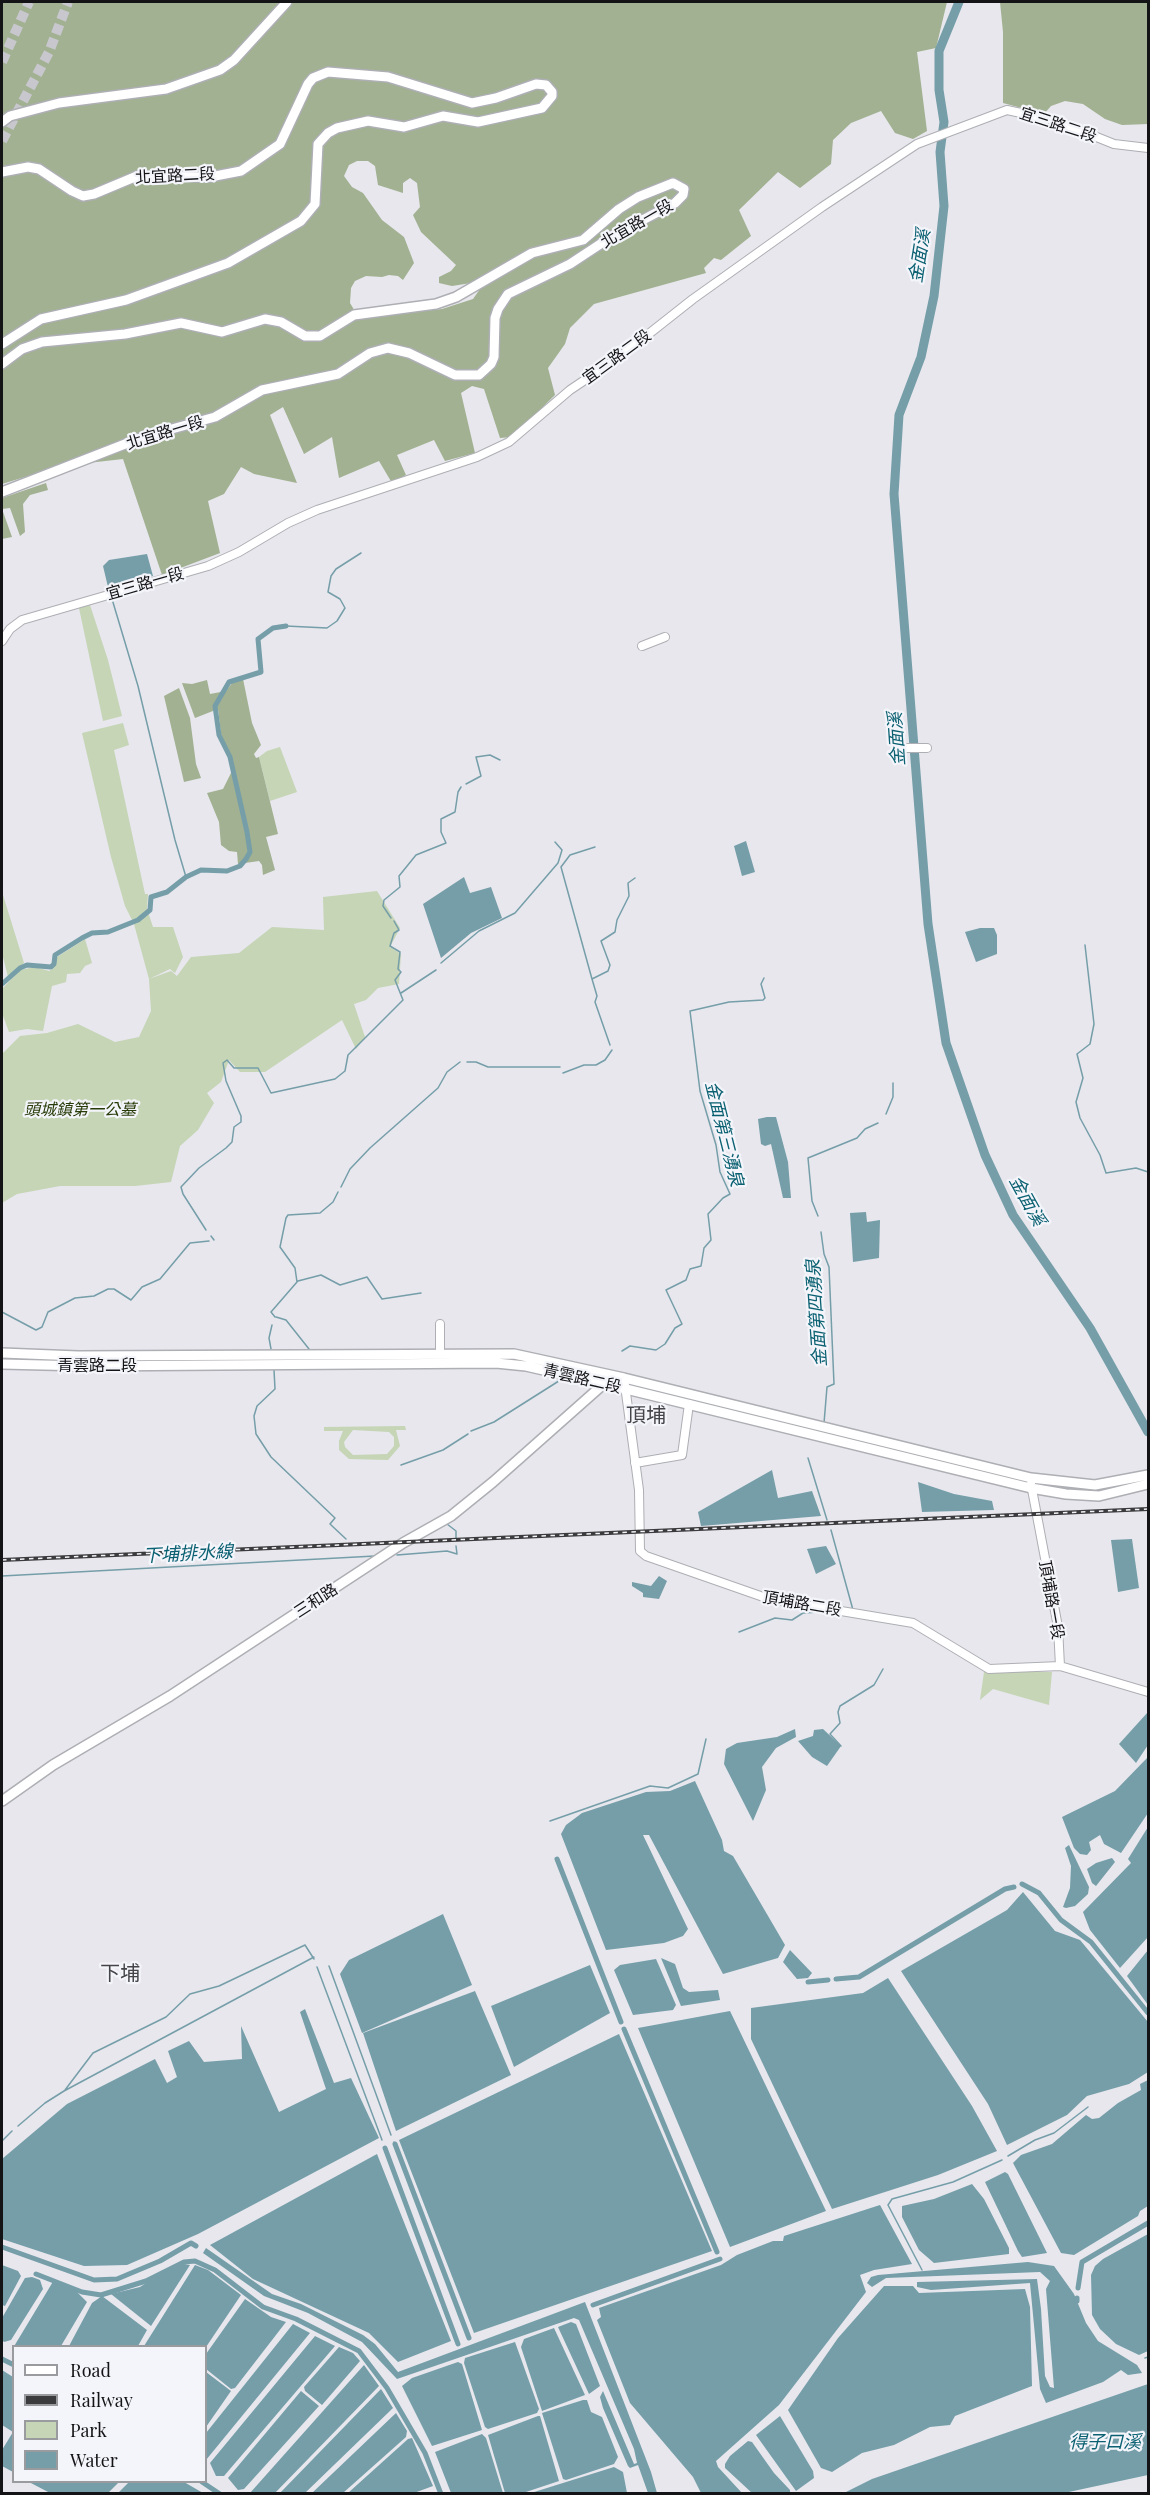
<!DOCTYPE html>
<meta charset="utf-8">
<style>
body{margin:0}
#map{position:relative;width:1150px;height:2495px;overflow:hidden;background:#e7e7ed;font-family:"Playfair Display",serif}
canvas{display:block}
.frame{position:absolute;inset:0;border:3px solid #141416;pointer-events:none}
.legend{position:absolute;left:12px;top:2345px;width:195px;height:138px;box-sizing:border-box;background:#f4f5fa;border:2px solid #9a9b9f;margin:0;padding:8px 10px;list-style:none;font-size:18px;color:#141416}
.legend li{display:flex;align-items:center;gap:12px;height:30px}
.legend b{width:30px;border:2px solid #9a9b9f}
</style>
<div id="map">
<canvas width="1150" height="2495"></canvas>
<div class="frame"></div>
<ul class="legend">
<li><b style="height:8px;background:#fff"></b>Road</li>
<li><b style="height:8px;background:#3b3b3d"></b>Railway</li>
<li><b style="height:16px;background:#c5d5b5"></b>Park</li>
<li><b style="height:16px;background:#759ea9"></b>Water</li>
</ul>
</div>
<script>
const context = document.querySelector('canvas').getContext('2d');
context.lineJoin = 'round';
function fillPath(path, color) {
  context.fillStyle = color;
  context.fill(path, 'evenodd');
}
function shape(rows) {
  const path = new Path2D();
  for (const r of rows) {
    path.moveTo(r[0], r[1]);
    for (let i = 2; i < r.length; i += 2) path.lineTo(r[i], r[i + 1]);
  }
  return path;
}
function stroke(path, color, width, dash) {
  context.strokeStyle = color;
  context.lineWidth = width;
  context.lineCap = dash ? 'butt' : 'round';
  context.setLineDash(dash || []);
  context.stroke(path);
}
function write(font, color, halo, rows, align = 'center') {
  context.font = font + ' "Playfair Display","Noto Sans TC",serif';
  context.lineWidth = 4.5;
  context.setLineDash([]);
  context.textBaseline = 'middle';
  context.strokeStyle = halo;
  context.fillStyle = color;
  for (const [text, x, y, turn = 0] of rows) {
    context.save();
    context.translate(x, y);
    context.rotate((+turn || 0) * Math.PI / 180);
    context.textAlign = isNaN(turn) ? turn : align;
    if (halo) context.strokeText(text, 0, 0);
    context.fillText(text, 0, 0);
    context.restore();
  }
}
const green = shape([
 [90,605,108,660,122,716,103,721,79,608],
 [123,723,129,745,114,750,145,894,148,894,147,909,153,927,173,927,183,957,175,973,170,969,149,979,134,924,125,906,111,857,82,733],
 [280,747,297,792,270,801,259,757,267,751],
 [377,891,400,928,390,947,401,954,399,984,378,988,366,1000,354,1004,365,1037,356,1049,342,1020,265,1072,240,1072,229,1060,221,1082,207,1093,214,1103,198,1130,180,1146,171,1182,135,1186,60,1186,17,1194,2,1203,2,1054,20,1036,47,1033,78,1024,115,1042,139,1037,151,1011,149,979,171,971,177,976,191,957,239,953,272,927,324,930,323,897],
 [3,895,24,963,8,977,2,953],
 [85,939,92,963,85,966,80,973,67,974,66,982,52,986,43,1031,27,1029,9,1032,2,1013,2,989,20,970,35,967,49,971,54,968,57,957],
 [405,1426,406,1430,396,1430,400,1446,388,1460,349,1459,339,1450,339,1441,343,1431,324,1431,324,1427],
 [353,1430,389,1432,394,1437,394,1446,387,1454,353,1455,345,1447,344,1442],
 [984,1672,1052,1672,1049,1705,993,1689,980,1700]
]);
const forest = shape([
 [2,2,947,2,936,48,917,52,927,131,913,139,895,133,881,111,851,123,833,140,831,164,800,188,778,172,739,210,751,236,721,260,714,258,704,268,706,273,594,304,570,328,565,344,548,368,555,395,512,437,500,438,484,389,472,386,461,393,475,453,445,461,434,440,397,455,406,475,392,483,379,461,339,478,332,437,304,454,283,407,270,415,297,483,254,474,241,467,224,494,208,501,220,553,162,575,123,459,61,466,2,484],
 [357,161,368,161,375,166,378,185,403,193,403,183,410,178,417,183,420,207,413,215,421,232,456,265,451,271,439,277,439,283,452,286,477,282,480,289,473,299,442,309,359,318,350,303,351,288,355,281,366,276,382,277,389,275,398,276,403,280,414,263,404,237,382,220,363,193,352,187,344,176,349,165],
 [1000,2,1148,2,1148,124,1122,125,1105,119,1083,104,1065,101,1051,106,1044,114,1003,103,1003,32],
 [46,483,48,490,30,495,23,504,25,532,20,536,10,508,2,509,12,537,2,539,2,498],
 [243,679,252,723,261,745,254,754,256,758,259,757,278,834,266,837,275,870,263,875,262,865,259,861,238,864,237,852,229,851,221,845,219,822,207,793,223,789,233,769,230,755,221,734,218,709,195,718,182,683,192,684,207,680,210,694,226,691,232,683],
 [179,688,190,718,196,764,201,778,184,782,164,696]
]);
const water = shape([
 [147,554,153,576,113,590,108,587,103,566,109,560],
 [746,841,755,872,742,876,734,846],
 [464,877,470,893,491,887,502,918,471,933,441,958,423,904],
 [980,928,994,928,997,935,997,954,976,962,965,932],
 [767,1117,776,1117,788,1162,791,1198,783,1198,771,1144,765,1146,761,1144,758,1119],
 [866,1212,867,1222,880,1220,879,1258,853,1262,850,1213],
 [772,1470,778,1498,812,1491,821,1516,701,1526,698,1512],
 [918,1482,954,1494,992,1501,994,1510,922,1512],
 [1132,1539,1139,1588,1118,1592,1111,1540],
 [826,1546,836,1564,816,1574,807,1549],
 [659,1576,667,1581,659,1599,643,1597,643,1593,632,1586,632,1582,651,1586],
 [1148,1712,1148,1745,1136,1763,1119,1744],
 [795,1729,796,1737,776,1748,762,1767,766,1790,753,1821,724,1764,726,1749,737,1743,777,1737],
 [823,1729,841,1746,827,1766,812,1757,798,1741,813,1736,814,1730],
 [1148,1757,1148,1813,1121,1853,1104,1844,1100,1835,1089,1842,1091,1850,1087,1855,1080,1854,1074,1848,1062,1817,1115,1791],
 [695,1781,722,1840,724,1851,733,1856,785,1945,778,1958,723,1974,649,1835,643,1835,688,1929,683,1936,664,1943,606,1950,561,1834,566,1825,582,1813,646,1792,670,1791],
 [1148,1827,1148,1937,1120,1968,1090,1930,1083,1912,1131,1863,1128,1859],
 [1069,1845,1089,1887,1088,1894,1075,1906,1066,1908,1063,1907,1070,1888,1071,1866,1065,1848],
 [1112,1858,1115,1862,1096,1886,1092,1883,1087,1869,1096,1863],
 [1023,1892,1055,1931,1080,1940,1148,2022,1148,2072,1129,2084,1087,2096,1067,2115,1007,2145,988,2104,901,1971,1007,1910],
 [443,1914,472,1985,362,2033,340,1974,349,1960],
 [790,1950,812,1973,808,1978,797,1979,783,1962],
 [1148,1950,1148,2005,1127,1976],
 [661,1958,675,1964,683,1988,689,1992,718,1990,720,2000,681,2006],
 [656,1959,676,2005,673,2010,633,2015,614,1970,620,1965],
 [590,1965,610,2013,514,2067,491,2006],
 [888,1978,972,2106,997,2151,938,2175,832,2209,751,2039,751,2008,863,1993],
 [475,1991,511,2075,396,2131,363,2033],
 [305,2009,334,2083,351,2078,379,2138,198,2234,127,2265,84,2266,2,2239,2,2159,67,2104,155,2059,167,2083,177,2077,168,2051,189,2041,204,2062,242,2059,241,2026,279,2112,326,2089,300,2012],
 [730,2011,826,2211,730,2247,638,2028],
 [619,2034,712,2251,474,2333,399,2140],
 [1148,2080,1148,2206,1140,2211,1138,2216,1074,2255,1061,2253,1013,2163,1021,2155,1052,2144,1086,2115,1092,2119,1099,2118,1118,2103,1141,2090,1140,2084],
 [377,2154,451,2341,398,2362,369,2333,253,2279,210,2245],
 [1005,2172,1008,2174,1047,2253,1022,2257,1018,2251,985,2182],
 [972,2184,984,2199,1009,2248,1009,2254,934,2263,919,2250,902,2217,902,2206,934,2199],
 [880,2205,912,2264,874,2270,860,2275,866,2292,779,2405,716,2461,718,2467,742,2493,701,2493,693,2477,630,2403,597,2320,601,2317,599,2308,721,2265,737,2255,773,2241,783,2241,784,2236],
 [1148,2234,1148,2351,1139,2355,1116,2344,1100,2329,1092,2315,1091,2275,1095,2266,1103,2259],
 [206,2248,272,2294,301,2304,363,2335,375,2344,398,2372,585,2302,651,2472,657,2493,648,2493,638,2465,630,2468,628,2466,603,2408,600,2397,603,2391,634,2464,637,2463,634,2449,579,2320,574,2318,397,2379,362,2342,308,2313,264,2296,203,2253],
 [1028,2262,1054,2266,1074,2294,1086,2323,1098,2341,1137,2365,1142,2373,1128,2375,1121,2370,1103,2382,1046,2403,1040,2389,1030,2283,931,2290,917,2287,917,2282,1037,2279,1041,2309,1045,2376,1050,2387,1054,2388,1046,2289,1050,2281,1040,2272,886,2278,872,2287,867,2283,871,2277,878,2275],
 [184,2264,190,2265,151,2326,111,2294,140,2287,171,2267],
 [2,2265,18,2271,21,2276,5,2306,2,2305],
 [195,2265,208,2270,241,2295,206,2347,144,2346],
 [32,2277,40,2280,43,2289,11,2340,4,2342,2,2340,2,2318,25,2278],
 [54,2280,74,2289,87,2302,61,2346,13,2348],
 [884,2286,913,2286,919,2293,1025,2289,1030,2307,1032,2386,955,2416,950,2425,930,2427,894,2445,862,2453,832,2472,821,2468,788,2410,838,2338],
 [102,2296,147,2330,138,2346,69,2346,92,2303],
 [245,2299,271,2317,286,2322,235,2388,231,2389,206,2369,206,2354],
 [571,2322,576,2324,600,2386,589,2394,558,2327],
 [293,2324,310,2333,206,2460,206,2433],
 [554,2328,585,2395,542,2411,521,2347,524,2339],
 [315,2336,335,2346,224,2476,216,2476,210,2463],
 [515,2342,539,2409,537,2413,488,2429,485,2427,464,2363,465,2358],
 [339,2347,353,2353,360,2361,322,2405,305,2391,304,2387],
 [458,2362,462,2364,482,2430,432,2446,402,2386,412,2378],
 [364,2365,379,2386,275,2493,250,2493],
 [2,2370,13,2377,13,2472,2,2466,2,2450,13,2432,2,2425],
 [206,2372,231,2391,206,2427],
 [1148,2384,1148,2475,1064,2493,844,2493,872,2479],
 [381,2389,393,2408,305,2493,280,2493],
 [301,2391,319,2406,244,2489,238,2490,228,2478],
 [583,2400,587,2400,591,2412,602,2417,618,2457,614,2464,566,2480,563,2479,542,2413],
 [396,2413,407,2431,406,2437,343,2493,312,2493],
 [538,2416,540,2416,559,2481,523,2493,505,2493,488,2435],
 [780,2416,813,2471,814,2478,796,2491,756,2435],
 [482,2434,486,2438,503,2493,451,2493,435,2452],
 [412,2438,433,2486,414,2493,348,2493,408,2439],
 [748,2441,752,2442,774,2473,790,2490,790,2493,752,2493,725,2468,725,2464,730,2456],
 [614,2467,623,2472,627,2493,531,2493],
 [29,2482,119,2482,107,2494,50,2493],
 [129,2482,184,2482,203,2493,118,2493]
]);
const stream = shape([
 [112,599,138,686,175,840,186,877],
 [286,626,327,628,337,621,345,608,340,599,328,592,331,576,336,569,361,553],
 [466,784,481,776,476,757,490,755,500,760],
 [391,918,383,906,384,900,400,887,399,876,416,855,446,843,441,832,441,819,455,812,458,792,461,787],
 [1085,945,1094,1024,1090,1044,1077,1054,1083,1078,1076,1102,1080,1118,1100,1155,1106,1173,1136,1168,1148,1172],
 [441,963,479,931,515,913,558,863,562,850,555,842],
 [592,979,561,867,570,855,595,847],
 [401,993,436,970],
 [610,1045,595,1002,597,996,592,979,608,971,610,965,601,941,615,932,617,920,629,896,628,883,635,878],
 [467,1062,476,1062,488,1067,560,1067],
 [563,1073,584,1065,596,1065,605,1060,612,1050],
 [886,1114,893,1097,893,1083],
 [341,1187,350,1169,370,1148,438,1088,447,1072,460,1062],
 [818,1216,812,1201,808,1158,857,1138,865,1129,878,1123],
 [206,1230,183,1194,181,1187,199,1168,226,1148,232,1142,234,1127,241,1122,241,1116,226,1081,223,1063,227,1060,234,1068,258,1068,271,1093,335,1079,345,1071,348,1055,403,1000,395,980,401,972,398,969,400,952,390,946,394,933,399,930,394,921],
 [821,1232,824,1254,829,1267,834,1384,827,1387,824,1423],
 [211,1236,214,1240],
 [298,1281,321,1275,340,1285,367,1277,382,1299,421,1293],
 [2,1312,36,1330,42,1327,48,1312,75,1298,94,1296,108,1289,114,1289,131,1300,142,1287,160,1279,190,1243,209,1241],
 [275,1317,271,1312,297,1282,295,1268,280,1247,286,1218,288,1215,320,1213,333,1202,338,1192],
 [276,1317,286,1320,309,1349],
 [271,1349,269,1338,272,1325],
 [622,1351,630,1346,656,1350,665,1344,675,1328,682,1324,666,1290,686,1280,690,1269,701,1266,704,1248,711,1240,708,1214,723,1198,730,1194,720,1172,716,1145,700,1091,690,1011,729,1002,763,1000,765,998,761,984,764,978],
 [274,1370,275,1389,257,1406,254,1416,256,1434,271,1457,335,1518,330,1524,346,1539],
 [471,1431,494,1422,562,1379],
 [808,1458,827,1520],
 [401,1465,443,1450,468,1434],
 [447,1524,456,1531,456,1540],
 [831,1530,853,1610],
 [397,1555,447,1551,457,1554,456,1546],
 [2,1576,375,1556],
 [739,1632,775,1618,792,1620,803,1613,818,1612],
 [841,1746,830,1734,840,1723,838,1712,840,1706,874,1685,883,1669],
 [550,1821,650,1786,668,1788,698,1774,706,1739],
 [329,1966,391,2135],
 [317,1967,382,2140],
 [65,2090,93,2053,166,2017,190,1994,219,1986,305,1945,314,1959],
 [18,2126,45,2103,64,2091,314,1957],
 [2,2141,12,2131],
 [394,2142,395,2144],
 [385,2147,385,2148],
 [1008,2156,1035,2140,1054,2133,1088,2107],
 [922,2270,888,2205,892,2199,953,2182,1002,2160],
 [1145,2358,1148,2357]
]);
const canal = shape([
 [2,984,20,968,27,965,51,967,54,964,55,955,82,938,92,933,108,932,138,920,150,910,151,897,167,892,186,877,201,870,227,871,240,866,246,859,250,852,247,832,230,757,219,735,215,706,229,682,261,672,258,639,273,628,286,626],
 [557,1859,621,2022],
 [1022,1884,1039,1893,1061,1920,1091,1942,1148,2013],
 [836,1979,859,1977,1005,1889,1014,1887],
 [808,1982,828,1980],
 [624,2029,717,2252],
 [395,2144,469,2338],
 [385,2148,458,2344],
 [2,2247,94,2280,117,2279,160,2261,191,2243,196,2246],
 [36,2274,82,2292,101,2295,146,2281,184,2262,195,2261,215,2270,263,2307,296,2319,359,2351,387,2388,425,2453,441,2494],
 [1078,2288,1082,2262,1148,2223],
 [1077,2301,1077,2298],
 [593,2305,720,2259],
 [2,2359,14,2365],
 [202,2482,220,2494]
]);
const river = shape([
 [959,2,939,51,939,90,944,122,940,152,944,206,934,296,921,357,899,415,894,494,928,924,946,1043,985,1155,1013,1215,1090,1328,1148,1432]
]);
const highwayTunnel = shape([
 [2,62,29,2],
 [2,141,49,52,68,2]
]);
const minor = shape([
 [2,641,10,629,22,620,208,566,239,552,288,523,317,510,477,457,509,442,570,390,622,355,693,299,822,207,917,144,1007,110,1054,120,1114,144,1148,148],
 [642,646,665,637],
 [903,748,927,748],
 [440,1352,440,1324],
 [624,1378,639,1490,640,1551,646,1556,769,1599,913,1623,989,1669,1060,1666,1148,1692],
 [635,1463,682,1455,689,1404],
 [1031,1484,1058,1627,1060,1666]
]);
const major = shape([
 [2,122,10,116,59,103,166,89,220,70,234,60,287,2],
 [2,172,28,167,39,169,72,191,83,196,94,194,137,176,210,177,241,171,280,144,308,84,313,78,328,72,388,77,472,103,496,98,536,84,546,85,552,92,552,96,542,108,478,122,443,116,404,127,368,121,337,128,328,133,318,144,315,204,301,221,228,263,126,300,41,319,2,344],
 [2,364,22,349,42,342,125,334,181,323,222,332,265,319,281,322,305,336,320,336,354,315,436,304,456,297,532,253,583,240,619,209,638,197,673,183,684,189,683,195,675,203,614,235,570,264,508,294,498,309,495,318,494,357,491,364,479,375,455,375,409,353,388,348,370,353,338,374,262,390,215,417,143,437,2,492],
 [2,1353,78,1356,514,1354,624,1378,1031,1478,1095,1485,1148,1475],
 [2,1364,84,1366,496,1363,526,1366,626,1389,1031,1488,1066,1494,1099,1496,1148,1484],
 [2,1801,53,1765,170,1696,403,1543,451,1516,493,1482,607,1381]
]);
const rail = shape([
 [2,1560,1148,1509]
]);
const streetNames = [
 ["宜三路二段",1058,125,18],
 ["北宜路二段",175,176,-3],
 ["北宜路一段",637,224,-30],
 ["宜三路二段",617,357,-36],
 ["北宜路一段",165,433,-17],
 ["宜三路一段",145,584,-16],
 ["青雲路二段",97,1366],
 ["青雲路二段",582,1379,13],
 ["頂埔路一段",1051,1600,80],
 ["三和路",316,1601,-33],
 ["頂埔路二段",802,1604,10]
];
const parkNames = [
 ["頭城鎮第一公墓",80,1110]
];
const waterNames = [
 ["金面溪",920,256,-81],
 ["金面溪",897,739,-94],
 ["金面第三湧泉",724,1134,76],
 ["金面溪",1027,1201,61],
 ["金面第四湧泉",817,1313,-94],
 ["下埔排水線",188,1554,-3],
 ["得子口溪",1105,2442]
];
const quarterNames = [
 ["頂埔",646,1416],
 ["下埔",120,1974]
];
fillPath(green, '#c5d5b5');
fillPath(forest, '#a1b191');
fillPath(water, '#759ea9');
stroke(stream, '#759ea9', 1.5);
stroke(canal, '#759ea9', 5);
stroke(river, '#759ea9', 9);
stroke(highwayTunnel, '#c7c7cd', 10, [10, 5]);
stroke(minor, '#aeafb4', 10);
stroke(major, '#aeafb4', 12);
stroke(minor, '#fff', 8);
stroke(major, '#fff', 9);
stroke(rail, '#3b3b3d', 4);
stroke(rail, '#f4f5fa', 1.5, [4.5]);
write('16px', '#141416', '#f4f5fa', streetNames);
write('italic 16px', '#283c09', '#f4f5fa', parkNames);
write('italic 18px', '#0b6172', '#f4f5fa', waterNames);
write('20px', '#454549', '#f4f5fa', quarterNames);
</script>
